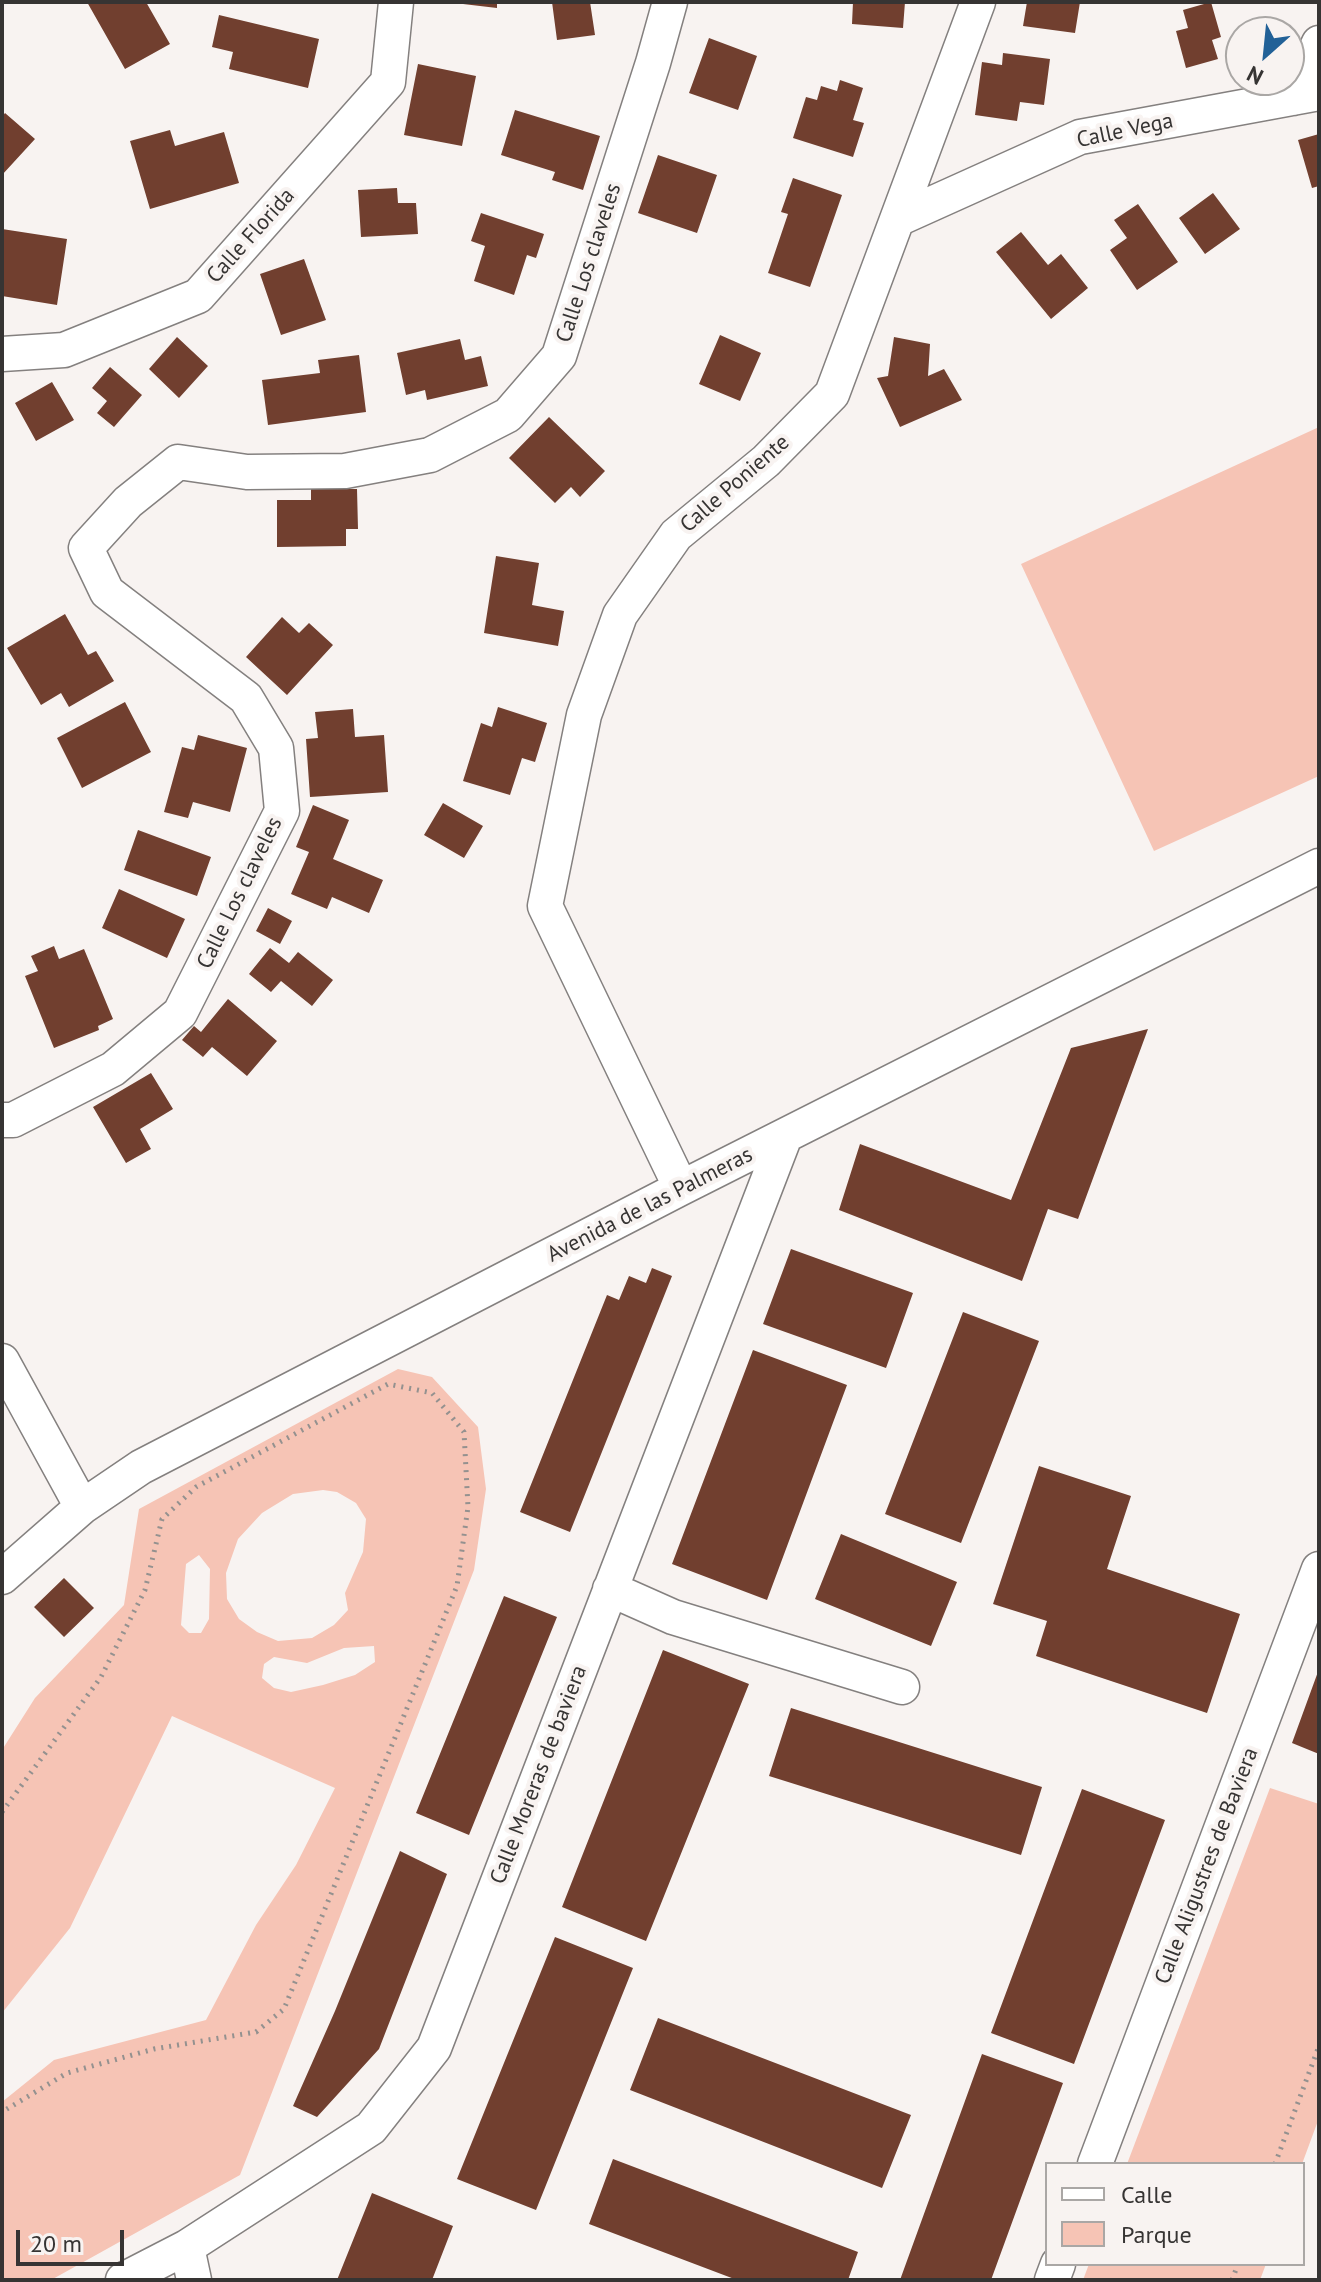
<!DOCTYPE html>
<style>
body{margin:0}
#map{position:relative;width:1321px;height:2282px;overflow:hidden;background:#f8f3f1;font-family:"PT Sans",sans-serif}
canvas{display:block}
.frame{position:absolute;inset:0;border:4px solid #363433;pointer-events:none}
.legend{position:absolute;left:1045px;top:2162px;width:260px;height:104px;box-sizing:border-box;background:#f8f3f1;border:2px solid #aaa7a5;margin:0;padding:10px 14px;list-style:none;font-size:24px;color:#363433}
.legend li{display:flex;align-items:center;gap:16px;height:40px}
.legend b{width:40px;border:2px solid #aaa7a5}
.north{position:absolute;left:1225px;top:16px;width:80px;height:80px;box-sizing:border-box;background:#f8f3f1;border:2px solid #aaa7a5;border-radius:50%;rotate:207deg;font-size:22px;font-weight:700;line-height:32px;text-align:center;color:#363433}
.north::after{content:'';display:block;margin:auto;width:28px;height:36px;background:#226197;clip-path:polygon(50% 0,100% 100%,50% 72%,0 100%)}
.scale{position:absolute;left:16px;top:2230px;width:108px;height:36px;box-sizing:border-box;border:4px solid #363433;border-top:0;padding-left:10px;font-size:24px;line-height:28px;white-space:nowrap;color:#363433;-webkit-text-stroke:6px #f8f3f1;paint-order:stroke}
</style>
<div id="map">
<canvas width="1321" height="2282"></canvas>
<div class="frame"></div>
<ul class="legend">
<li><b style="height:10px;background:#fff"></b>Calle</li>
<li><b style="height:22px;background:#f6c4b5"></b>Parque</li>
</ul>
<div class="north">N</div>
<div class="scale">20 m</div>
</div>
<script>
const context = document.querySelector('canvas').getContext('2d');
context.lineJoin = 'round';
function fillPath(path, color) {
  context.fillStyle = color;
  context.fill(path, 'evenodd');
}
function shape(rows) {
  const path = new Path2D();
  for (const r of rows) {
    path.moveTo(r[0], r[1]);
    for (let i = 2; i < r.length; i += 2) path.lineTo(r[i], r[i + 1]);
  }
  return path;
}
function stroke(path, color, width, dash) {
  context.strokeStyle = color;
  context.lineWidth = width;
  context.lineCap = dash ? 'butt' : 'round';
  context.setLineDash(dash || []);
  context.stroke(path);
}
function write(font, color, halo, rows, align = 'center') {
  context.font = font + ' "PT Sans",sans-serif';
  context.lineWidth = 8;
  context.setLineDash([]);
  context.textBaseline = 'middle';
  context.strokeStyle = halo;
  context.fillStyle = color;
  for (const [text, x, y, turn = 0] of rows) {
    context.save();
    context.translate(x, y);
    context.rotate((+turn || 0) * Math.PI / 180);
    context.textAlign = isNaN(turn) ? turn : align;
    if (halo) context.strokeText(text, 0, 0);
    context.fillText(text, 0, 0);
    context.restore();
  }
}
const green = shape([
 [1319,427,1319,776,1154,851,1021,564],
 [398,1369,432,1377,478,1427,486,1489,474,1570,240,2175,51,2280,2,2280,2,2102,54,2060,206,2020,256,1925,296,1865,335,1788,172,1716,70,1928,2,2013,2,1750,35,1698,124,1605,139,1509],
 [323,1490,337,1492,356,1503,366,1519,363,1552,345,1593,348,1610,334,1625,312,1638,278,1641,257,1632,239,1619,227,1599,226,1573,238,1539,262,1513,293,1494],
 [199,1555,210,1569,209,1619,201,1633,189,1633,181,1625,186,1564],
 [374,1646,375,1662,355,1675,323,1685,291,1692,274,1688,262,1678,264,1664,274,1657,307,1663,344,1648],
 [1270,1788,1319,1804,1319,2118,1302,2164,1127,2164],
 [1089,2264,1266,2264,1260,2280,1083,2280]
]);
const building = shape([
 [87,2,146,2,170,44,125,69],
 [463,2,497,2,497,8,463,4],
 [552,2,590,2,595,35,557,40],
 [853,2,905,2,903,28,852,24],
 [1027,2,1080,2,1075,33,1023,26],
 [1211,2,1221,37,1212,40,1218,59,1186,68,1176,31,1188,28,1183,10],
 [219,15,319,39,308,88,229,69,233,52,212,47],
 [709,38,757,56,738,110,689,93],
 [1003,53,1050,59,1044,105,1020,102,1017,121,975,115,982,62,1002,65],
 [418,64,476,76,462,146,404,135],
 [840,80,863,88,853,120,864,123,853,157,793,138,806,97,817,100,821,86,837,91],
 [515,110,600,136,583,190,552,180,555,172,501,155],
 [5,113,35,139,2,175,2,117],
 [170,130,175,146,224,132,239,183,150,209,130,141],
 [1319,134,1319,186,1312,188,1298,140],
 [658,155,717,175,697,233,638,213],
 [793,178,842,195,810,287,768,273,788,214,781,212],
 [397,188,398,203,416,203,418,234,361,237,358,190],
 [1213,193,1240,229,1205,254,1179,218],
 [1138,204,1178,262,1137,290,1110,250,1127,238,1114,220],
 [481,213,544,234,536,258,527,255,514,295,474,281,485,246,471,241],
 [2,229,67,239,57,305,2,296],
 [1021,232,1048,265,1061,254,1088,288,1051,319,996,252],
 [304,259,326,320,281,335,260,274],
 [720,335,761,353,740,401,699,384],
 [177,337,208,366,179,398,149,369],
 [894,337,930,344,928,376,944,369,962,400,900,427,877,378,888,376],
 [460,339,465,360,481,356,488,386,427,400,425,390,406,395,397,353],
 [359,355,366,412,268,425,262,380,320,373,318,360],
 [110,367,142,395,114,427,97,413,107,401,92,388],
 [52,382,74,420,36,441,15,403],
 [549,417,605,471,580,497,571,487,555,503,509,458],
 [311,489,357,489,358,529,346,529,346,546,277,547,277,500,311,500],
 [496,556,539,563,532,605,564,611,558,646,484,633],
 [65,614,88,655,96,651,114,681,69,707,61,693,41,705,7,648],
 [282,617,299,633,309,623,333,645,287,695,246,657],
 [125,702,151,752,82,788,57,738],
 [498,707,547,723,535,762,522,758,510,795,463,781,481,723,492,727],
 [353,709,355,737,384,735,388,792,310,797,306,739,318,738,315,712],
 [198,735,247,748,230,812,193,802,188,818,164,812,182,747,194,750],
 [443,803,483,826,464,858,424,835],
 [313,805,349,820,333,859,383,880,369,913,332,897,327,909,291,894,309,852,296,847],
 [138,830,211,857,197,896,124,870],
 [119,889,185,919,167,958,102,928],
 [268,908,292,921,280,944,256,931],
 [54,946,59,959,84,949,113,1019,98,1026,99,1030,54,1048,25,976,38,971,31,956],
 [270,948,289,963,298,952,333,980,312,1006,281,981,271,992,249,974],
 [228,999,277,1041,247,1076,212,1047,203,1057,182,1040,194,1026,201,1032],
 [1148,1029,1078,1219,1048,1209,1022,1281,839,1210,860,1144,1011,1200,1071,1048],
 [151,1073,173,1109,140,1129,151,1149,126,1163,93,1107],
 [791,1249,913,1293,886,1368,763,1324],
 [652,1268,672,1276,570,1532,520,1512,607,1295,619,1300,629,1276,646,1283],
 [963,1312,1039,1341,961,1543,885,1514],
 [753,1350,847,1385,767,1600,672,1564],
 [1039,1466,1131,1496,1107,1569,1240,1614,1207,1713,1036,1656,1047,1621,993,1604],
 [841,1534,957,1582,931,1646,815,1599],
 [64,1578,94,1608,64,1637,34,1607],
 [504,1596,557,1617,469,1835,416,1813],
 [663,1650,749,1684,646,1941,562,1907],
 [1319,1669,1319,1754,1292,1743],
 [791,1708,1042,1787,1021,1855,769,1776],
 [1082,1789,1165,1820,1074,2064,991,2033],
 [400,1851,447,1874,379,2049,317,2117,293,2106,335,2011],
 [555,1937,633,1968,536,2210,457,2179],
 [658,2018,911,2115,882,2188,630,2090],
 [982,2054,1063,2083,991,2280,900,2280],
 [613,2159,858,2252,848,2280,737,2280,589,2224],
 [372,2193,453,2226,432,2280,337,2280]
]);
const path = shape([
 [2,1812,101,1677,145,1590,162,1519,196,1487,388,1384,432,1393,464,1432,468,1507,457,1586,284,2009,256,2032,154,2049,67,2073,2,2112],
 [1275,2164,1319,2046],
 [1232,2280,1238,2264]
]);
const minor = shape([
 [1293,98,1319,43],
 [898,219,1080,137,1319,93],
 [2,354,64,350,198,296,388,82,396,2],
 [2,1120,13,1120,113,1069,180,1013,282,811,276,748,246,698,107,592,86,548,128,502,178,462,247,472,345,471,430,455,508,415,559,356,653,63,670,2],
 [681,1188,545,906,584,715,620,615,676,535,766,461,832,394,978,2],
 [2,1361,82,1507],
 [2,1577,82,1507,141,1467,681,1188,1319,866],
 [610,1589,673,1617,902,1687],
 [1095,2164,1319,1569],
 [187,2247,194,2280],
 [123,2280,187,2247,371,2128,434,2048,785,1136],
 [1052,2280,1058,2264]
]);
const streetNames = [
 ["Calle Vega",1125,131,-12],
 ["Calle Florida",251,236,-48],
 ["Calle Los claveles",589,263,-72],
 ["Calle Poniente",735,484,-41],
 ["Calle Los claveles",240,893,-64],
 ["Avenida de las Palmeras",650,1205,-27],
 ["Calle Moreras de baviera",539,1775,-69],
 ["Calle Aligustres de Baviera",1207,1866,-69]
];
fillPath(green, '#f6c4b5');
fillPath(building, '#713f2f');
stroke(minor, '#84807f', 37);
stroke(path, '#94918f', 5, [2, 6]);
stroke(minor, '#fff', 34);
write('22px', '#363433', '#f8f3f1', streetNames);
</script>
